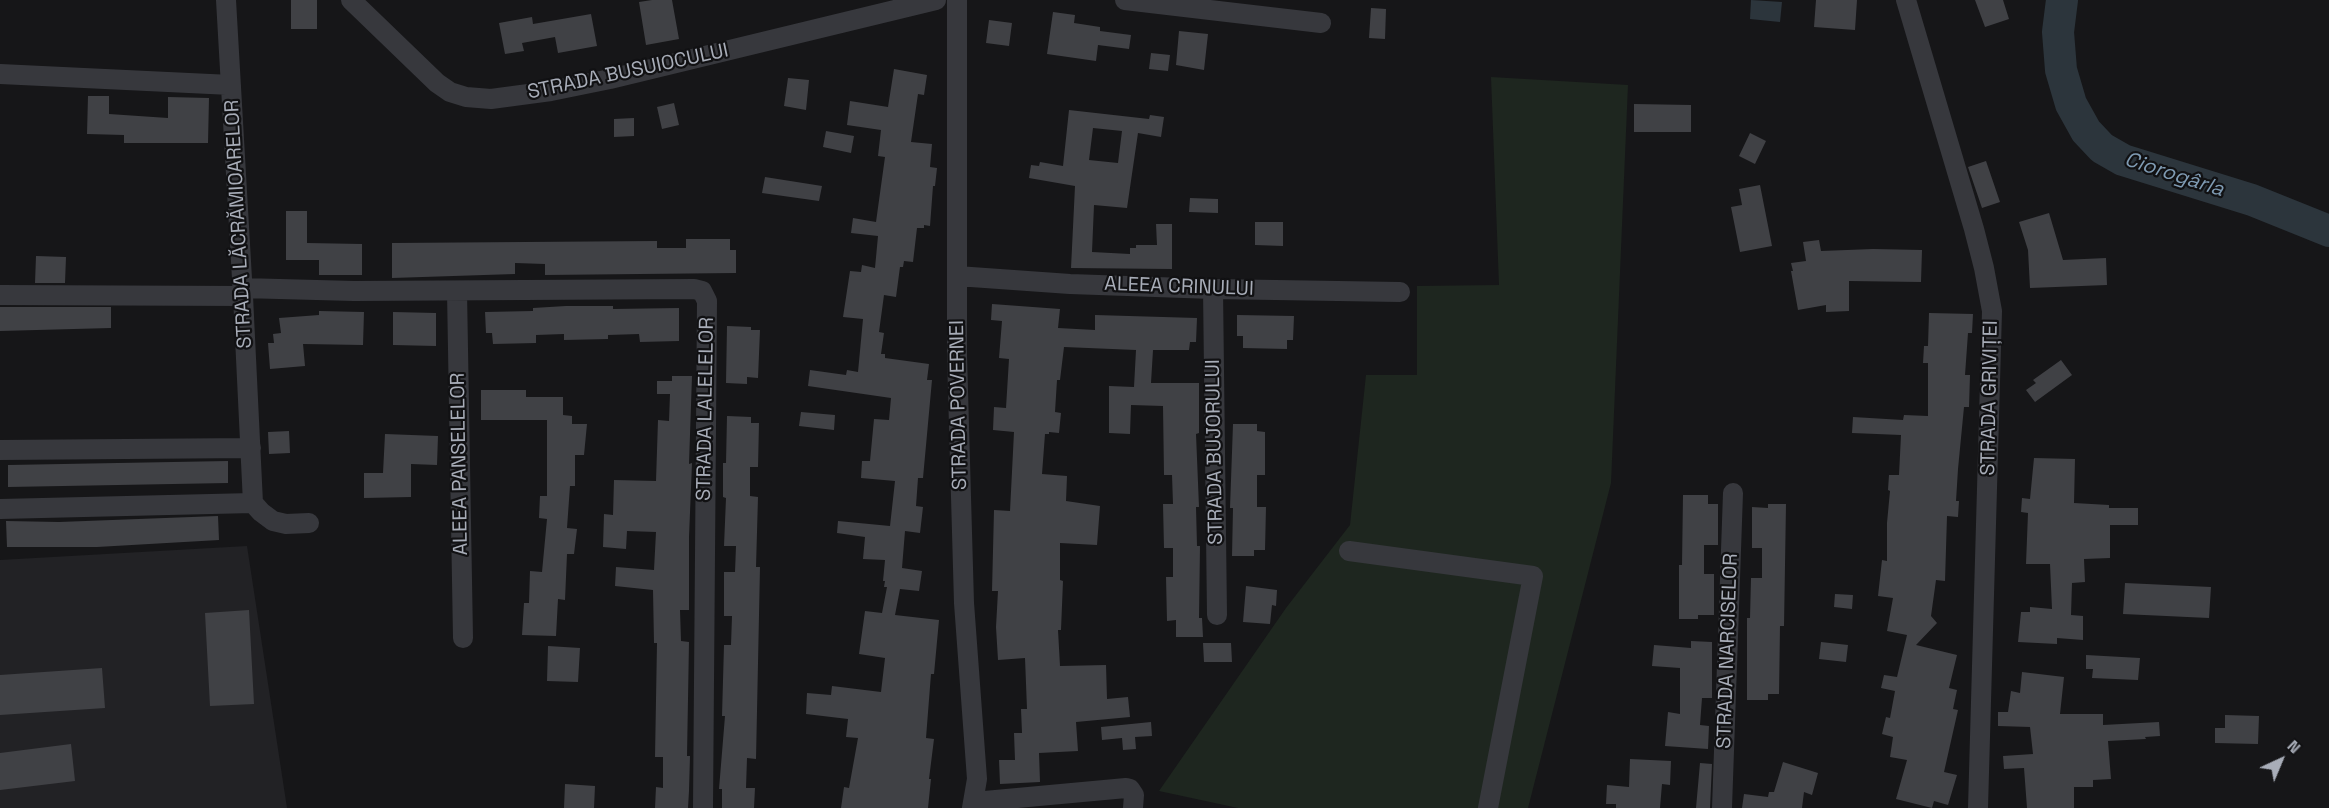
<!DOCTYPE html>
<meta charset="utf-8">
<style>
body{margin:0}
#map{position:relative;width:2329px;height:808px;overflow:hidden;background:#161618;font-family:"Space Grotesk",sans-serif}
canvas{display:block}
.north{position:absolute;left:2251px;top:730px;width:60px;height:60px;-webkit-text-stroke:4px #111113;paint-order:stroke;rotate:44deg;font-size:16px;font-weight:700;line-height:24px;text-align:center;color:#a8adb8}
.north::after{content:'';display:block;margin:auto;width:21px;height:27px;background:#a8adb8;clip-path:polygon(50% 0,100% 100%,50% 72%,0 100%)}
</style>
<div id="map">
<canvas width="2329" height="808"></canvas>
<div class="north">N</div>
</div>
<script>
const context = document.querySelector('canvas').getContext('2d');
context.lineJoin = 'round';
function fillPath(path, color) {
  context.fillStyle = color;
  context.fill(path, 'evenodd');
}
function shape(rows) {
  const path = new Path2D();
  for (const r of rows) {
    path.moveTo(r[0], r[1]);
    for (let i = 2; i < r.length; i += 2) path.lineTo(r[i], r[i + 1]);
  }
  return path;
}
function stroke(path, color, width, dash) {
  context.strokeStyle = color;
  context.lineWidth = width;
  context.lineCap = dash ? 'butt' : 'round';
  context.setLineDash(dash || []);
  context.stroke(path);
}
function write(font, color, halo, rows, align = 'center') {
  context.font = font + ' "Space Grotesk",sans-serif';
  context.lineWidth = 4.5;
  context.setLineDash([]);
  context.textBaseline = 'middle';
  context.strokeStyle = halo;
  context.fillStyle = color;
  for (const [text, x, y, turn = 0] of rows) {
    context.save();
    context.translate(x, y);
    context.rotate((+turn || 0) * Math.PI / 180);
    context.textAlign = isNaN(turn) ? turn : align;
    if (halo) context.strokeText(text, 0, 0);
    context.fillText(text, 0, 0);
    context.restore();
  }
}
const built = shape([
 [247,546,287,808,0,808,0,560]
]);
const green = shape([
 [1491,77,1628,85,1611,483,1528,808,1238,808,1159,791,1286,608,1350,525,1366,375,1417,375,1417,286,1499,285]
]);
const water = shape([
 [1751,0,1782,2,1780,22,1750,19]
]);
const river = shape([
 [2062,0,2058,32,2061,70,2071,104,2086,131,2102,148,2123,160,2252,200,2329,231]
]);
const building = shape([
 [291,0,317,0,317,29,291,29],
 [652,0,672,0,679,39,646,45,639,2],
 [1816,0,1857,0,1855,30,1814,27],
 [1975,0,2003,0,2009,19,1985,27],
 [1371,8,1386,9,1385,39,1369,38],
 [1053,12,1075,15,1074,23,1100,27,1100,31,1131,35,1129,49,1098,45,1096,61,1047,54],
 [591,14,597,46,558,53,555,37,522,43,524,51,505,54,499,23,532,17,533,24],
 [989,20,1012,23,1009,46,986,43],
 [1179,31,1208,34,1204,70,1176,65],
 [1151,53,1170,55,1168,71,1149,69],
 [894,69,927,75,924,95,918,94,911,142,932,144,930,167,937,168,935,186,933,186,930,226,924,225,924,228,917,228,913,262,904,261,903,267,900,267,896,297,884,295,879,332,884,333,881,354,885,354,885,358,929,364,927,380,932,380,923,478,918,478,916,506,923,507,920,533,905,531,902,568,922,571,919,591,900,589,895,615,939,620,934,674,931,674,926,738,934,739,929,779,931,779,928,808,841,808,844,787,849,788,858,738,846,737,848,719,806,714,807,693,831,695,832,686,881,692,885,658,859,654,865,611,882,613,887,587,884,587,885,581,883,581,885,560,863,559,865,537,837,533,838,521,890,526,895,481,861,478,862,461,870,461,874,419,889,420,891,398,808,386,810,370,846,375,847,370,858,372,863,319,843,317,850,271,861,272,862,265,875,268,878,236,851,233,853,218,876,222,885,157,878,156,881,130,847,125,850,101,888,107],
 [788,78,809,80,806,110,784,106],
 [88,96,109,96,109,114,168,118,168,97,209,98,208,143,124,143,124,135,87,134],
 [674,103,679,125,662,129,657,107],
 [1634,104,1691,105,1691,132,1634,132],
 [1069,110,1149,119,1150,115,1164,117,1161,137,1138,133,1127,208,1094,205,1092,252,1130,254,1130,248,1136,248,1136,245,1157,245,1156,224,1172,224,1172,269,1071,268,1075,186,1029,178,1031,165,1039,166,1040,162,1063,166],
 [1093,128,1122,131,1118,163,1089,160],
 [634,118,634,136,614,137,614,119],
 [826,131,854,136,851,153,823,147],
 [1750,133,1766,141,1755,164,1739,156],
 [1986,161,2000,202,1982,208,1968,167],
 [765,177,822,186,819,201,762,193],
 [1760,185,1772,246,1740,252,1731,207,1742,205,1739,189],
 [1190,198,1218,199,1218,213,1189,212],
 [286,211,307,211,307,243,362,244,362,275,319,275,319,260,286,260],
 [2049,213,2063,260,2106,258,2107,285,2030,288,2028,250,2019,222],
 [1255,222,1283,222,1283,246,1255,245],
 [686,239,730,239,730,250,736,250,736,273,545,275,545,264,515,263,515,274,392,278,392,243,657,241,657,248,686,248],
 [1819,240,1821,251,1873,249,1922,250,1921,282,1849,281,1849,311,1826,312,1826,305,1798,310,1791,271,1793,271,1791,263,1806,261,1803,242],
 [36,256,66,257,65,283,35,283],
 [992,304,1060,309,1058,328,1095,330,1095,315,1197,318,1196,342,1190,342,1189,350,1153,350,1151,383,1199,383,1199,433,1196,434,1199,507,1196,507,1197,546,1200,546,1199,618,1202,618,1203,637,1176,637,1176,620,1167,621,1166,577,1173,577,1173,548,1164,548,1163,504,1173,504,1172,475,1164,475,1163,406,1131,405,1130,434,1109,433,1109,386,1134,387,1136,350,1064,347,1060,380,1057,380,1055,412,1061,413,1059,433,1049,432,1049,434,1045,434,1042,474,1067,476,1066,501,1100,506,1097,545,1060,543,1060,580,1063,581,1061,630,1058,630,1060,666,1106,665,1107,699,1128,697,1130,717,1076,722,1078,751,1039,753,1040,782,1000,784,999,760,1015,760,1014,733,1022,733,1021,709,1027,709,1025,658,998,660,996,627,998,591,992,591,994,510,1010,511,1014,432,993,430,994,407,1006,408,1009,359,999,358,1002,321,991,320],
 [566,306,613,306,613,309,679,308,679,341,640,342,639,334,608,335,608,339,564,340,564,334,536,335,536,343,493,344,492,333,486,333,485,312,533,311,533,308],
 [0,307,111,307,111,328,0,331],
 [319,311,364,312,363,345,303,344,305,366,270,369,268,343,274,343,273,334,281,333,279,318,319,315],
 [393,312,436,313,436,346,393,345],
 [1929,313,1973,314,1972,333,1968,333,1965,375,1970,375,1969,407,1964,407,1958,469,1956,501,1959,501,1958,517,1947,516,1945,581,1936,580,1931,616,1937,623,1916,645,1957,655,1949,688,1957,690,1953,709,1958,710,1944,772,1957,775,1948,805,1934,801,1932,808,1896,799,1907,760,1890,757,1893,737,1882,734,1886,717,1890,718,1895,691,1881,688,1884,675,1897,677,1907,635,1887,631,1893,598,1878,596,1882,560,1887,561,1887,523,1890,491,1888,490,1889,475,1899,475,1901,435,1852,433,1853,417,1903,420,1904,415,1928,416,1928,363,1923,363,1924,346,1928,346],
 [1237,315,1294,316,1293,340,1287,340,1287,349,1243,348,1243,336,1237,336],
 [727,326,751,327,751,330,760,330,758,378,747,377,747,384,726,383],
 [2061,360,2072,375,2035,402,2026,390,2036,383,2033,380],
 [672,376,692,376,689,464,692,463,689,537,689,610,680,610,681,641,689,642,687,756,690,756,689,791,688,808,655,808,656,787,663,788,663,757,655,757,657,643,654,643,653,590,615,586,616,567,654,570,656,532,627,531,626,549,603,547,604,514,613,515,614,480,656,481,658,420,669,421,670,394,657,394,657,381,672,381],
 [481,390,526,390,526,397,563,397,563,415,572,416,572,424,587,424,584,455,575,455,575,486,570,486,567,528,577,529,574,554,567,554,565,600,558,599,556,636,522,635,524,603,529,603,530,571,542,572,547,519,539,518,540,496,547,496,547,420,481,420],
 [801,412,835,415,834,430,799,426],
 [727,416,751,417,751,423,759,423,758,467,750,467,750,496,758,497,756,567,760,567,756,759,747,758,746,788,755,788,754,808,722,808,722,789,719,789,725,716,722,716,724,645,731,645,732,616,724,616,724,572,735,572,736,546,724,546,726,498,723,497,723,463,726,463],
 [1233,424,1257,424,1257,431,1265,432,1265,475,1257,475,1257,507,1266,507,1265,550,1254,550,1254,556,1232,556,1233,508,1230,508],
 [289,431,290,453,269,454,268,432],
 [385,434,438,436,437,465,411,464,411,497,364,498,364,473,383,473],
 [2034,458,2075,459,2074,503,2109,505,2109,508,2138,508,2138,525,2110,525,2110,558,2084,559,2085,582,2072,583,2071,615,2083,616,2083,640,2057,638,2057,644,2018,642,2021,612,2030,612,2030,607,2052,609,2050,564,2026,564,2028,513,2021,512,2022,498,2030,499],
 [228,461,228,483,8,487,8,465],
 [1683,495,1708,495,1708,504,1718,504,1718,545,1704,545,1704,574,1714,574,1714,615,1698,615,1698,619,1679,619,1679,565,1682,565],
 [1768,504,1786,504,1784,626,1780,626,1779,694,1768,694,1768,700,1747,700,1747,618,1750,618,1751,578,1762,578,1762,548,1752,548,1752,507,1768,508],
 [218,516,219,540,97,547,7,547,6,521,59,522],
 [2125,583,2211,587,2209,618,2123,614],
 [1246,586,1277,590,1276,606,1272,605,1270,624,1243,622],
 [1835,594,1853,595,1852,609,1834,607],
 [249,610,254,704,210,706,205,613],
 [1691,641,1712,642,1712,698,1702,698,1700,725,1709,726,1708,749,1665,746,1668,712,1680,714,1680,668,1652,666,1654,645,1691,648],
 [1821,642,1848,645,1846,662,1819,659],
 [1203,643,1231,643,1232,662,1204,662],
 [548,646,580,648,578,682,547,681],
 [2086,655,2140,658,2138,680,2092,678,2093,669,2086,669],
 [102,668,105,708,0,715,0,675],
 [2022,672,2064,677,2060,714,2103,714,2103,725,2159,722,2160,736,2145,737,2146,739,2108,741,2111,779,2093,780,2093,787,2074,787,2074,808,2027,808,2024,768,2004,769,2003,756,2033,754,2030,727,1998,726,1998,712,2008,712,2011,691,2020,693],
 [2225,715,2259,716,2258,744,2215,743,2215,728,2225,728],
 [1151,722,1152,736,1135,737,1136,749,1123,750,1122,738,1102,740,1101,727],
 [71,744,75,781,0,790,0,753],
 [1630,759,1671,761,1670,785,1662,784,1660,808,1616,808,1616,804,1606,804,1607,785,1629,787],
 [1783,762,1818,773,1812,795,1804,792,1802,808,1742,808,1744,794,1768,797,1769,792,1774,792],
 [1700,763,1712,764,1710,808,1696,808],
 [565,784,595,786,594,808,564,808]
]);
const street = shape([
 [226,0,243,296,253,503,261,512,273,521,286,524,309,523],
 [351,0,437,83,450,92,466,97,491,99,551,91,610,79,936,0],
 [957,0,957,355,964,603,977,779,972,808],
 [1125,0,1321,23],
 [1906,0,1974,229,1984,268,1992,311,1978,808],
 [0,74,231,85],
 [957,276,1070,284,1213,289,1400,292],
 [242,288,354,291,694,289,702,291,707,301,703,808],
 [1213,289,1217,615],
 [457,291,463,638],
 [0,295,243,296],
 [0,450,251,448],
 [0,509,253,503],
 [1349,551,1533,576,1488,808],
 [974,802,1126,788,1130,789,1134,795,1133,808],
 [1722,808,1733,493]
]);
const streetNames = [
 ["STRADA BUSUIOCULUI",628,72,-12],
 ["STRADA LĂCRĂMIOARELOR",239,224,-93],
 ["ALEEA CRINULUI",1179,287,2],
 ["STRADA GRIVIȚEI",1990,398,-89],
 ["STRADA POVERNEI",959,405,-91],
 ["STRADA LALELELOR",706,409,-89],
 ["STRADA BUJORULUI",1215,452,-91],
 ["ALEEA PANSELELOR",460,464,-91],
 ["STRADA NARCISELOR",1728,651,-88]
];
const waterNames = [
 ["Ciorogârla",2174,175,18]
];
fillPath(built, '#222225');
fillPath(green, '#1e261f');
fillPath(water, '#2c353c');
stroke(river, '#2c353c', 32);
fillPath(building, '#404145');
stroke(street, '#37383d', 20);
write('20px', '#a8adb8', '#111113', streetNames);
write('italic 21px', '#7f9bb3', '#111113', waterNames);
</script>
